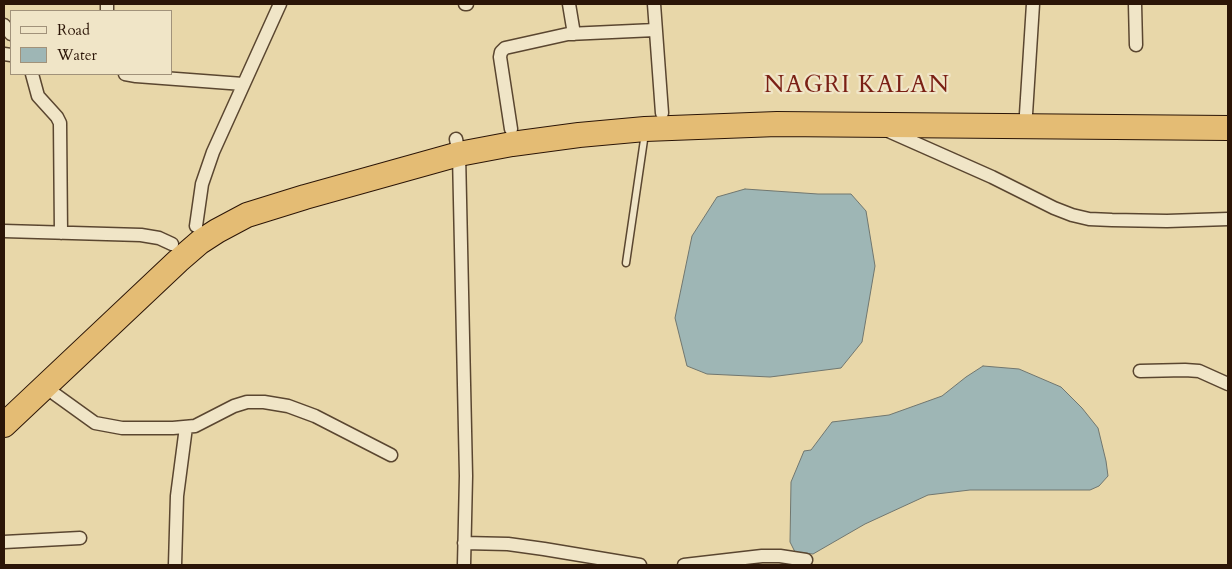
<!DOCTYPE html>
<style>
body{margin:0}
#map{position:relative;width:1232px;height:569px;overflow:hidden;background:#e8d7a9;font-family:Cardo,serif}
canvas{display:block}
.frame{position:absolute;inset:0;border:5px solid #2b1507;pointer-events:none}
.legend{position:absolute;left:10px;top:10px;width:162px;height:65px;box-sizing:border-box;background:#f0e5c7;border:1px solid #a1927a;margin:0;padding:6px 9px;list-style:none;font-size:15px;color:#2b1507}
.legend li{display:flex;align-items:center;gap:10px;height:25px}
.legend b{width:25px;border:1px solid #a1927a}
</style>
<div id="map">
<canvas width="1232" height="569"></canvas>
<div class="frame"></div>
<ul class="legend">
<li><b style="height:6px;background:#f0e5c7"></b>Road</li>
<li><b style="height:14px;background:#9eb6b5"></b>Water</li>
</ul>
</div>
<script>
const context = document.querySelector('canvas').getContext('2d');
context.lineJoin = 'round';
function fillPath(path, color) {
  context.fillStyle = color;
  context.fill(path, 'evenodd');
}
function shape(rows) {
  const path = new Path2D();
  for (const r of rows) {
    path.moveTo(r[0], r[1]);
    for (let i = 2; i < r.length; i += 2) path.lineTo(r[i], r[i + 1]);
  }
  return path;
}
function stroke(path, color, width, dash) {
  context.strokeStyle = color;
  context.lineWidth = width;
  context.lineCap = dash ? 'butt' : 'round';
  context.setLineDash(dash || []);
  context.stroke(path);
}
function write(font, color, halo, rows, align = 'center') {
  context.font = font + ' Cardo,serif';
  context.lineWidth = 4.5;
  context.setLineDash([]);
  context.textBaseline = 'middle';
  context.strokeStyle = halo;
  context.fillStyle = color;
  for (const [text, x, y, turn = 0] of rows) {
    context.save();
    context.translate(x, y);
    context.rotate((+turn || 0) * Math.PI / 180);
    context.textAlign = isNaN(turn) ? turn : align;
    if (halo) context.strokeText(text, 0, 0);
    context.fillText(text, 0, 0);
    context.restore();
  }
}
const water = shape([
 [745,189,818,194,851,194,866,211,875,266,862,342,841,368,770,377,707,374,687,366,675,318,692,236,717,197,745,189],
 [983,366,1019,369,1061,387,1082,408,1098,428,1106,461,1108,476,1099,486,1090,490,970,490,928,495,865,524,813,554,795,552,790,542,791,482,804,451,811,450,832,422,889,415,942,396,966,377,983,366]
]);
const lane = shape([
 [626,263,645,133]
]);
const street = shape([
 [107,4,107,11],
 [465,4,467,4],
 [569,4,574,34],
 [654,4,662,113],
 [1135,4,1136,45],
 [4,25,11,34],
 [4,54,11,55],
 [32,74,38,96,57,117,60,123,61,233],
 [125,74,136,76,243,84],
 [1026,114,1033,4],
 [511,129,500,57,501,52,505,48,568,34,655,30],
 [886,130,992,177,1054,208,1072,215,1089,219,1112,220,1167,221,1228,219],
 [456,139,459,154,466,476,464,565],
 [196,226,202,184,213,152,280,4],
 [4,231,141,235,159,238,172,244],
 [1140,371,1185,370,1199,371,1228,384],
 [45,387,95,423,122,428,173,428,195,426,234,406,247,402,264,402,288,406,315,416,391,455],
 [4,542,80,538],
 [464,543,508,544,544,549,640,565],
 [175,565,177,496,186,427],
 [684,565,762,556,780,556,806,560]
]);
const highway = shape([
 [4,425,178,261,200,242,217,231,247,215,305,197,459,154,512,144,579,135,645,129,777,124,1228,128]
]);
const quarterNames = [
 ["NAGRI KALAN",857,86]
];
fillPath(water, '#9eb6b5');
stroke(water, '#70766f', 1);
stroke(lane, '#5a4630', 9);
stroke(street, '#5a4630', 15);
stroke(highway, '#2b1507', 26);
stroke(lane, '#f0e5c7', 6);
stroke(street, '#f0e5c7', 12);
stroke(highway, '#e4bc74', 24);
context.letterSpacing = '1px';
write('24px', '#7a1f14', '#f0e5c7', quarterNames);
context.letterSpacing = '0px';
</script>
